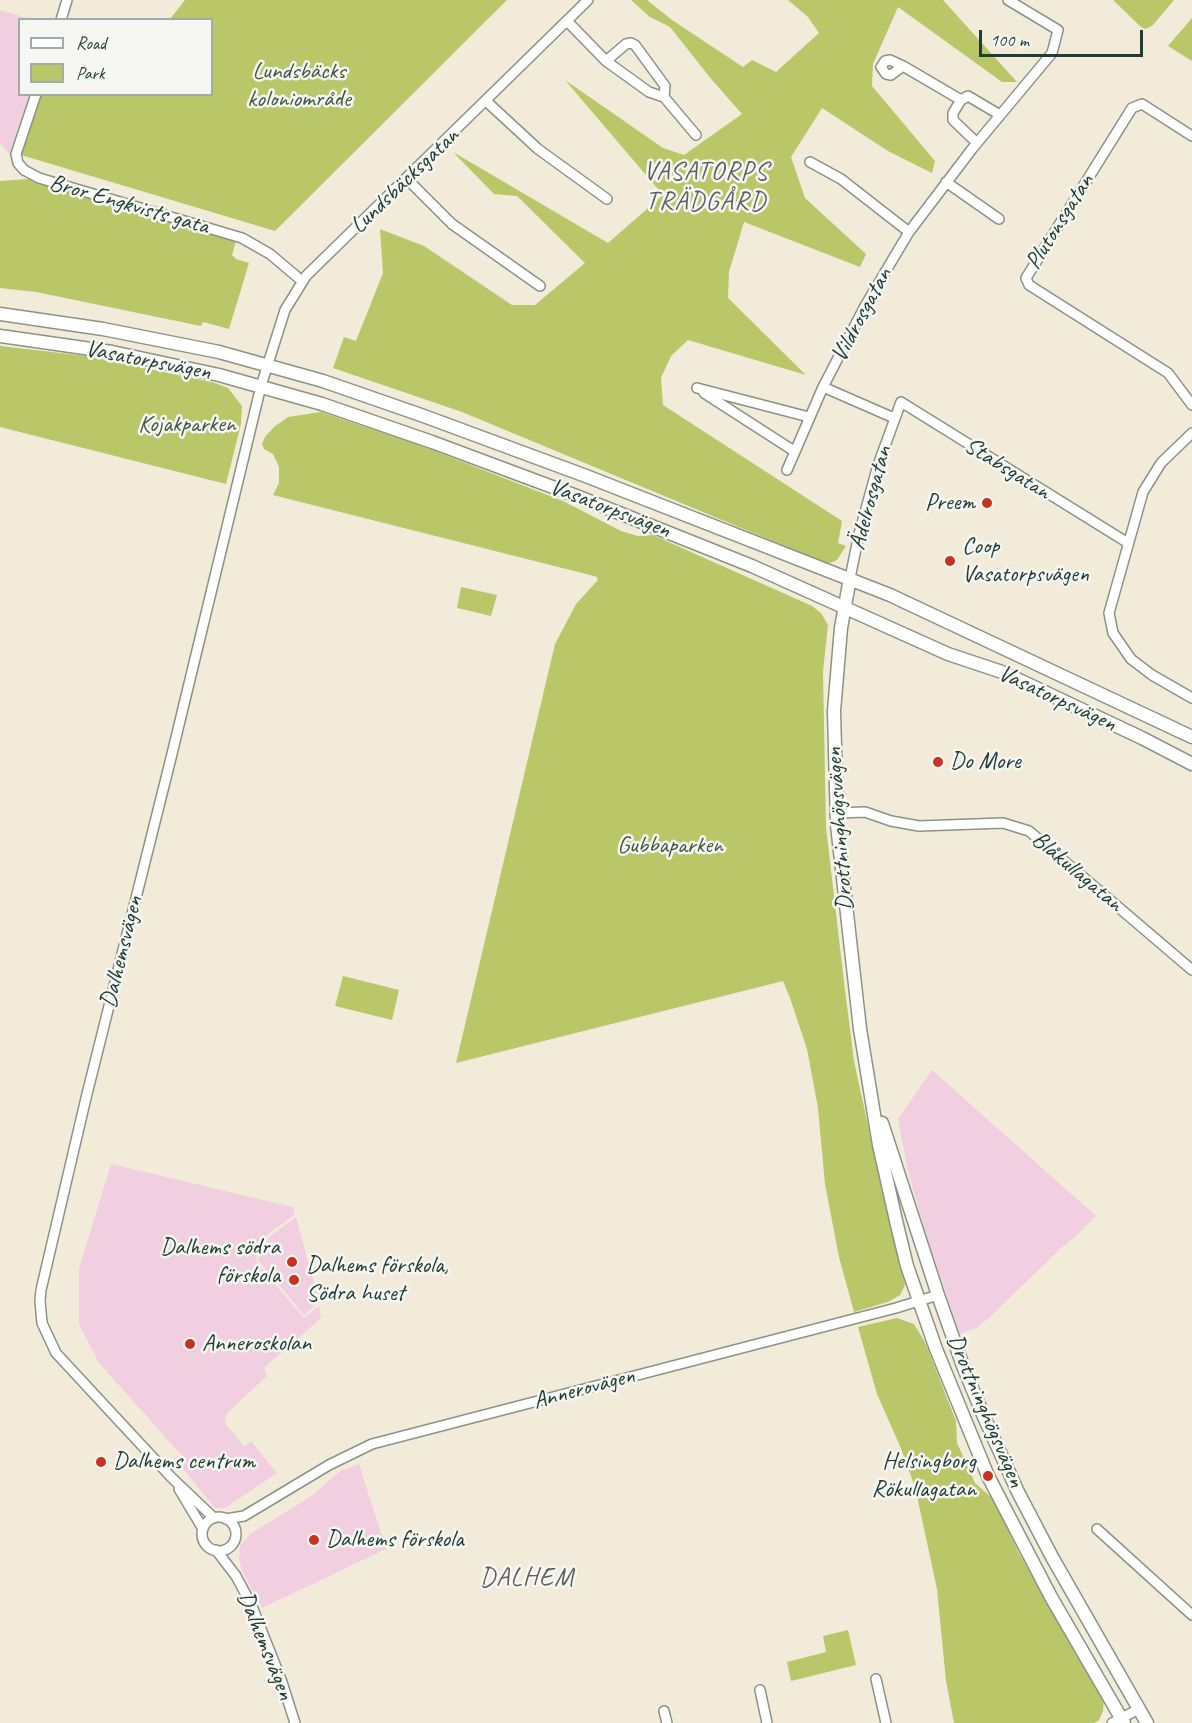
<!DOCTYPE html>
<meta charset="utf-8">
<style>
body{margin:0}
#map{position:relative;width:1192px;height:1723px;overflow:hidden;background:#f2ebd9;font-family:Caveat,sans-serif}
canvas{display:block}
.legend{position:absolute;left:18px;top:18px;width:195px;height:78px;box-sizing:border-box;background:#f6f6f2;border:2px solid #a0aca6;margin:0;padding:8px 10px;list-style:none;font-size:18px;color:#1f3d34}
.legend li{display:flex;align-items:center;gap:12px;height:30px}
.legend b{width:30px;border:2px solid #a0aca6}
.scale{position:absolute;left:979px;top:30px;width:164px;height:27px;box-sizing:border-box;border:3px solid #1f3d34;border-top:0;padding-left:8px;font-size:18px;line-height:21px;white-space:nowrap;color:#1f3d34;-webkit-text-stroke:4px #f6f6f2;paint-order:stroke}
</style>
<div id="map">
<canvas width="1192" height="1723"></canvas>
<ul class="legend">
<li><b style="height:8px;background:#fff"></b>Road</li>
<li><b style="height:16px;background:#b9c769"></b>Park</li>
</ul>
<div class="scale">100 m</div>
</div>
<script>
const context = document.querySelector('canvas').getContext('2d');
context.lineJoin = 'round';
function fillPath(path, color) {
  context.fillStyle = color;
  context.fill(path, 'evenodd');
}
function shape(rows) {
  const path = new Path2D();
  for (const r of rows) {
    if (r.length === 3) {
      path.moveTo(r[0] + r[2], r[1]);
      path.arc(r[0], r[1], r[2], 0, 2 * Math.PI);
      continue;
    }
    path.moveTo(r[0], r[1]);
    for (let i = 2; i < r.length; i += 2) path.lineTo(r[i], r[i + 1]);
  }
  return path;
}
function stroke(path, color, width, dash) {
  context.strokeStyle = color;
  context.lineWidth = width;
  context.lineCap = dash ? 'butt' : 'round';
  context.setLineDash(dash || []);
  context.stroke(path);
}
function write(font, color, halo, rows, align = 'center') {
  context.font = font + ' Caveat,sans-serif';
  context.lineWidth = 5;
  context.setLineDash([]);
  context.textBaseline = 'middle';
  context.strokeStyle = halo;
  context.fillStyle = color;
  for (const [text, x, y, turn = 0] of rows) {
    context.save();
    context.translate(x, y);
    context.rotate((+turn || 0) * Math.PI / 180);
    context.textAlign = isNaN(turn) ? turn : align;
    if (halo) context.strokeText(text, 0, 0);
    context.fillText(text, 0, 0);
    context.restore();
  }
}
const built = shape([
 [0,10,31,19,20,20,20,94,30,95,9,154,0,143],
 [932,1070,1096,1216,1074,1238,1062,1247,989,1318,976,1328,960,1334,928,1241,908,1171,898,1119],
 [111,1164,293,1207,295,1214,267,1235,256,1252,257,1263,304,1318,319,1306,321,1318,264,1368,267,1376,226,1414,225,1423,244,1446,251,1441,277,1473,225,1508,215,1508,179,1464,184,1458,99,1363,79,1324,79,1269],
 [296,1217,319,1301,304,1315,258,1260,259,1253,269,1237],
 [359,1464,386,1549,262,1608,242,1571,239,1559,240,1546,250,1534,310,1497,339,1472]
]);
const green = shape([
 [185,0,507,0,275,231,21,155,41,95,212,94,212,20,170,19],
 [631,0,647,0,672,20,743,67,752,60,776,72,819,33,808,17,788,0,943,0,1017,82,1002,82,898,7,873,64,872,86,935,161,932,173,888,151,822,108,791,157,805,198,866,254,860,267,744,222,729,272,728,298,806,375,688,340,671,356,661,378,663,405,842,521,838,543,846,546,837,560,830,563,823,562,462,412,333,368,344,337,356,341,383,273,380,229,424,246,512,305,535,305,585,263,517,196,494,194,453,152,608,243,663,195,565,80,663,148,684,155,742,114,712,80,670,27,650,17],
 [1113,0,1174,0,1153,25,1146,29,1141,27],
 [1192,18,1192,61,1168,46],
 [28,179,236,241,232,255,236,259,249,263,229,329,203,322,201,326,36,292,0,288,0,181],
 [0,346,86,356,212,382,228,388,242,406,241,424,226,484,0,427],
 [321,412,419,445,563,501,621,531,638,536,653,535,812,606,821,613,828,625,823,672,826,827,844,982,854,1061,881,1185,903,1273,905,1285,900,1295,888,1302,854,1312,839,1257,825,1184,818,1108,807,1049,790,998,783,981,456,1063,555,644,576,604,598,580,597,577,590,575,273,495,279,483,279,467,273,454,264,449,262,444,265,437,274,427,288,417],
 [461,587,497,595,491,616,457,608],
 [343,976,399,990,392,1020,335,1006],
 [897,1318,914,1324,925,1342,956,1421,957,1443,975,1483,993,1499,1019,1553,1104,1700,1103,1711,1099,1720,1094,1723,954,1723,946,1681,937,1589,915,1487,900,1446,877,1394,858,1327],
 [848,1630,856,1665,791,1681,787,1662,826,1652,823,1636]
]);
const street = shape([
 [61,20,67,0],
 [567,21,606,61,649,92,664,97,696,135],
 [606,61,626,44,631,43,635,45,665,86,664,97],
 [903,66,891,75,886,74,881,67,885,61,890,60,903,66,961,100],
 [36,94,16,154,18,163,24,170,39,178,242,238,270,254,302,281],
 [486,101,538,149,607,199],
 [1192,136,1142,104,1132,108,1026,278,1029,285,1168,373,1192,405],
 [977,143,953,120,953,113,961,100,968,96,1000,115],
 [810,162,841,179,909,232],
 [407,179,452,224,540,286],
 [946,182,999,219],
 [697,388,809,417],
 [704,393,794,451],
 [894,418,823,387,865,306,909,232,972,149,1052,53,1058,30,1008,0],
 [1192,433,1161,463,1143,492,1109,613,1113,633,1131,659,1152,675,1192,698],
 [787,470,823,387],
 [850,578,859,534,878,465,901,402,1128,543],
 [837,813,865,812,891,821,919,826,1003,823,1029,831,1192,970],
 [179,1489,203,1529],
 [219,1534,17],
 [214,1518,171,1477,56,1353,42,1323,40,1301,41,1290,86,1098,171,758,261,386,285,310,306,276,588,0],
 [226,1519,244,1516,329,1465,372,1444,896,1308,938,1295],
 [1097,1529,1192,1615],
 [216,1550,236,1576,251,1604,282,1682,295,1723],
 [876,1679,886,1723],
 [760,1690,767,1723],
 [664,1711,667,1723],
 [1112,1723,1139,1709]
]);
const secondary = shape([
 [0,314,103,329,219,352,323,381,421,415,586,476,890,595,1192,737],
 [0,336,112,352,219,375,322,404,432,442,574,495,752,566,948,654,1002,672,1142,738,1192,764],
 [850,578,841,628,834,711,837,825,860,1029,879,1145,897,1225,907,1266,936,1349,988,1476,1051,1597,1124,1723],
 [882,1123,938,1295,963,1366,984,1417,1018,1492,1052,1557,1147,1723]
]);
const markers = [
 [987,503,6,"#c8321e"],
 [950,561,6,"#c8321e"],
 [938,762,6,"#c8321e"],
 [292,1262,6,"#c8321e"],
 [294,1280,6,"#c8321e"],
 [190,1344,6,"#c8321e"],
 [101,1462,6,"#c8321e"],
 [988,1476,6,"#c8321e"],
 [314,1540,6,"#c8321e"]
];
const parkNames = [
 ["Lundsbäcks",299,72],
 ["koloniområde",299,100],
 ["Kojakparken",187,425],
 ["Gubbaparken",670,846]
];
const streetNames = [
 ["Lundsbäcksgatan",405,181,-44],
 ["Bror Engkvists gata",129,205,16],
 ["Plutonsgatan",1060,222,-58],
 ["Vildrosgatan",862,315,-62],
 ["Vasatorpsvägen",148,361,11],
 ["Stabsgatan",1007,469,32],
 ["Ädelrosgatan",871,498,-75],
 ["Vasatorpsvägen",610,509,21],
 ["Vasatorpsvägen",1057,699,25],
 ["Drottninghögsvägen",840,829,-94],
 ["Blåkullagatan",1077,872,40],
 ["Dalhemsvägen",122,952,-76],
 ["Annerovägen",584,1389,-15],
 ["Drottninghögsvägen",985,1411,67],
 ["Dalhemsvägen",265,1646,68]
];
const poiNames = [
 ["Preem",975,503,"right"],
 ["Coop",962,547],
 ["Vasatorpsvägen",962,575],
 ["Do More",950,762],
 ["Dalhems södra",280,1248,"right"],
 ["förskola",280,1276,"right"],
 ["Dalhems förskola,",306,1266],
 ["Södra huset",306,1294],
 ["Anneroskolan",202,1344],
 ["Dalhems centrum",113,1462],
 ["Helsingborg",976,1462,"right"],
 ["Rökullagatan",976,1490,"right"],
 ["Dalhems förskola",326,1540]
];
const neighbourhoodNames = [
 ["VASATORPS",706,172],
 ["TRÄDGÅRD",706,202],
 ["DALHEM",527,1578]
];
fillPath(built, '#f2cfe0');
fillPath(green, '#b9c769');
stroke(street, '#889486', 12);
stroke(secondary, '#889486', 15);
stroke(street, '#fff', 9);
stroke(secondary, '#fff', 12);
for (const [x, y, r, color] of markers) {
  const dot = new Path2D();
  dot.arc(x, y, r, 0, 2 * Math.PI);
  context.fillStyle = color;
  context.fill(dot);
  stroke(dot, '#f6f6f2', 2);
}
write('24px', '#3e593f', '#f6f6f2', parkNames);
write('24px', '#1f3d34', '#f6f6f2', streetNames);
write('24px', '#1f3d34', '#f6f6f2', poiNames, 'left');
context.letterSpacing = '1.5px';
write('26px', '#5f5f63', '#f6f6f2', neighbourhoodNames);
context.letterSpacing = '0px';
</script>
